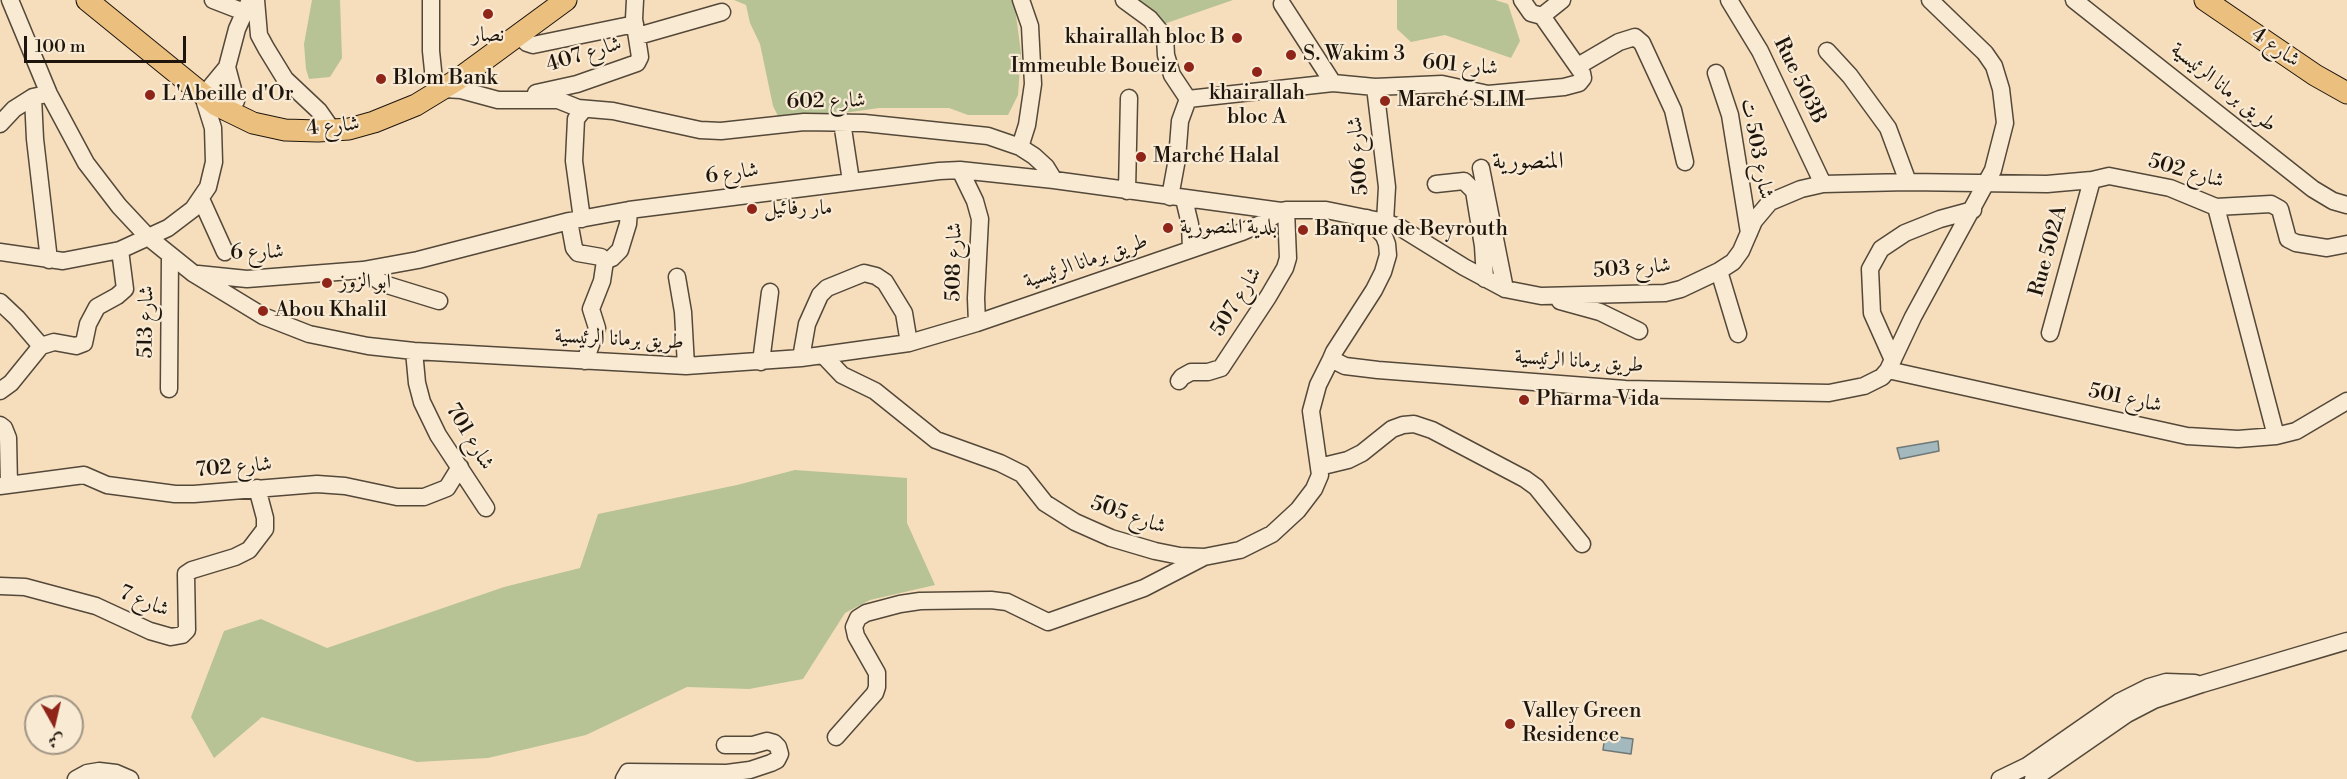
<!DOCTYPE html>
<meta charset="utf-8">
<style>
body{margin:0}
#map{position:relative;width:2347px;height:779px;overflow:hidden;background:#f6debd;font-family:"Libre Bodoni",Amiri,serif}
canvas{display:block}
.north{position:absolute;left:24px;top:695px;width:60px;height:60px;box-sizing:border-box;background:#f9ead4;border:2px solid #a19584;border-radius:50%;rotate:172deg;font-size:16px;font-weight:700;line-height:24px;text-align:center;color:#1e160d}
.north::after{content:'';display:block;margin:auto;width:21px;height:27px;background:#8f2418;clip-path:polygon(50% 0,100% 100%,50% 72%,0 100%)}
.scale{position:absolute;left:24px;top:36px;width:162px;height:27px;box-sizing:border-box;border:3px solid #1e160d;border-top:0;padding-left:8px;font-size:18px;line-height:21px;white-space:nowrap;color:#1e160d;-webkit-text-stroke:4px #f9ead4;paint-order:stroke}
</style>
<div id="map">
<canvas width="2347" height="779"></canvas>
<div class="north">ش</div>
<div class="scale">100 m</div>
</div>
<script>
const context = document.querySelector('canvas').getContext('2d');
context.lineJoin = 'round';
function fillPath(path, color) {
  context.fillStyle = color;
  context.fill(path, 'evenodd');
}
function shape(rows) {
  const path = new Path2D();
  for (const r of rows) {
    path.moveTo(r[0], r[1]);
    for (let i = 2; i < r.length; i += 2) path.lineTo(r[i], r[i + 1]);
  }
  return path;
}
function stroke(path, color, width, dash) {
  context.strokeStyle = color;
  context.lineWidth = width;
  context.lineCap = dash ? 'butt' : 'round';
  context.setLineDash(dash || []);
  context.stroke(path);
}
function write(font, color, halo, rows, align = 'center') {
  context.font = font + ' "Libre Bodoni",Amiri,serif';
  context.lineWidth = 4.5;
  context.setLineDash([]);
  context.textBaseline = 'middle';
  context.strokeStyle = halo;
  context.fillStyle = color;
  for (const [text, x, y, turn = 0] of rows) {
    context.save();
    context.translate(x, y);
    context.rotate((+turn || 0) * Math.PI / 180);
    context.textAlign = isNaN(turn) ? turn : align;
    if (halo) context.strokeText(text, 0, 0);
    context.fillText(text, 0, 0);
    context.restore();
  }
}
const green = shape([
 [312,0,340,0,342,58,330,77,309,79,306,69,304,44],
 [734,0,1014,0,1021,53,1018,95,1008,115,968,115,949,108,879,108,781,122,773,106,760,44,750,23,746,5],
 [1121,0,1233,0,1158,26],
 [1397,0,1495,0,1508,4,1520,41,1511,58,1445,35,1411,42,1397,29],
 [795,470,907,478,907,523,935,585,870,600,845,613,803,679,749,689,687,687,586,735,488,758,417,762,262,717,214,758,191,717,224,631,261,619,327,648,504,587,580,568,598,514,737,485]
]);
const water = shape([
 [1938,441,1939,451,1900,459,1897,448,1938,441],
 [1605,735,1633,739,1631,754,1603,750,1605,735]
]);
const minor = shape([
 [10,0,49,94,86,163,119,206,148,237,194,274,263,316,309,334,368,346,414,351,686,366,801,358,909,343,977,323,1242,232,1265,222,1281,211,1286,210,1326,210,1385,222,1401,228,1464,267,1505,289,1541,296,1665,293,1681,289,1719,271,1733,262,1741,251,1754,221,1770,202,1801,189,1823,184,1908,182,2047,184,2092,180,2109,176,2170,188,2216,207,2271,204,2280,209,2288,239,2296,243,2327,248,2347,244],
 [213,0,244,12],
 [256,0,259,35,266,48,285,79,319,111,333,131],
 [431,0,431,51,434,80,443,89,461,90,498,100,558,100,578,108,613,111,700,130,721,131,804,122,864,123,988,136,1020,147,1034,156,1046,167,1054,180],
 [1124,0,1150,19,1165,37,1166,55,1172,75,1188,99],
 [1522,0,1531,13,1542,16],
 [1729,0,1760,51,1823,184],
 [2074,0,2313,189,2333,201,2347,205],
 [1282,4,1333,83],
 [518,35,527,43,533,45,635,24],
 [638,36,722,12],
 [1827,51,1850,76,1888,128,1908,182],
 [1578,66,1619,42,1635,37,1642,43,1673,110,1685,162],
 [1716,73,1730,115,1749,233],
 [1375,87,1387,187,1385,222],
 [536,93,577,84,637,63,640,57,634,19,635,0],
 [33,97,35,139,49,260],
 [236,101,227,67,237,29,250,0],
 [842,122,851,181],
 [0,124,14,109,33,97,42,95],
 [1020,147,1027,125,1033,84,1030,26,1021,0],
 [1481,168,1505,289],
 [960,170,975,201,980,219,976,298,977,323],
 [1436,184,1464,181,1474,191,1483,246,1485,279],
 [1127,191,1129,98],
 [1170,197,1177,159,1180,121,1188,99,1333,83,1375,87,1442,84,1488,94,1564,87,1579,83,1583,78,1582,73,1542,16,1562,0],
 [201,199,225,252],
 [1184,199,1190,224,1191,249],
 [2216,207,2276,436],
 [1367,218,1384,236,1387,244,1388,255,1383,272,1374,290,1334,352,1331,359,1345,366,1378,370,1625,389,1829,393,1864,386,1882,377,1888,370,1913,317,1993,170,2005,123,2001,89,1994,66,1985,53,1930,0],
 [582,219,574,161,576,119,584,109],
 [569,221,574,248,578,253,601,257,605,261,602,281,591,309,597,328,585,361],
 [0,252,63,261,120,250,168,228,193,209,208,187,214,162,213,128,203,96,227,67],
 [605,261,612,258,620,250,628,224,629,210],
 [363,270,384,284,439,301],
 [1719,271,1738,334],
 [198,274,247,279,363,270,418,260,569,221,629,210,939,171,960,170,1054,180,1281,211],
 [677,277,683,312,686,366],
 [1560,301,1600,312,1639,331],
 [0,302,17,318,41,346],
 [2050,333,2092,180],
 [41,346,54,342,76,346,84,343,88,324,97,307,117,296,125,289,120,250],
 [414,351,417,383,422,402,438,435,486,508],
 [823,355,842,375,875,391,936,440,1000,463,1022,474,1045,503,1075,522,1111,538,1155,551,1180,556,1204,557,1240,550,1272,534,1298,510,1314,489,1320,475,1311,411,1318,385,1331,359],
 [801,358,807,324,820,295,827,288,864,273,876,276,885,282,904,313,909,343],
 [1893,360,1872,313,1870,269,1881,249,1905,233,1940,219,1973,210],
 [761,362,770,292],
 [1888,370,2187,436,2238,439,2276,436,2296,431,2347,401],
 [1179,381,1182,377,1191,372,1208,372,1221,368,1268,297,1285,268,1288,258,1286,210],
 [169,389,170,255],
 [0,391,11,383,41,346],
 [0,425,4,428,8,438,9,485],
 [1319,467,1348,460,1362,453,1392,429,1403,425,1414,424,1432,430,1525,479,1536,487,1582,544],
 [0,486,84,475,107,485,175,494,194,494,317,484,345,486,397,497,424,497,447,488,460,467],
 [0,586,25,587,96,606,150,631,171,637,182,635,187,630,186,574,192,570,235,557,249,550,265,529,265,518,257,488],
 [836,737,875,693,877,687,877,673,856,636,854,627,858,618,866,613,900,604,920,601,991,600,1007,602,1048,622,1144,588,1204,557],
 [76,779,87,773,99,771,116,773,130,779],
 [624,779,628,772,727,773,750,770,771,763,777,760,780,754,778,747,774,743,767,741,753,745,725,745],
 [2000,779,2027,766,2119,702,2149,687,2166,682,2195,683],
 [2033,779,2127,714,2154,700,2202,684,2347,641]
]);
const major = shape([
 [87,0,216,105,253,123,285,130,318,131,349,129,374,122,416,105,457,80,566,0],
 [2205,0,2315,75,2347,93]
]);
const markers = [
 [488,14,6,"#8f2418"],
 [1237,38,6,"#8f2418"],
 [1291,55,6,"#8f2418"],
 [1189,67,6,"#8f2418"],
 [1257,72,6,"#8f2418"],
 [381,79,6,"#8f2418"],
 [150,95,6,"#8f2418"],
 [1385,101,6,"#8f2418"],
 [1141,157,6,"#8f2418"],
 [752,209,6,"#8f2418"],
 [1168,228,6,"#8f2418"],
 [1303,230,6,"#8f2418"],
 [327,283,6,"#8f2418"],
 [263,311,6,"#8f2418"],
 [1524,400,6,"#8f2418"],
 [1510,724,6,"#8f2418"]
];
const poiNames = [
 ["نصار",488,36,"center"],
 ["khairallah bloc B",1225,38,"right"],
 ["S. Wakim 3",1303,55],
 ["Immeuble Boueiz",1177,67,"right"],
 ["Blom Bank",393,79],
 ["khairallah",1257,94,"center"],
 ["bloc A",1257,118,"center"],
 ["L'Abeille d'Or",162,95],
 ["Marché SLIM",1397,101],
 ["Marché Halal",1153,157],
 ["مار رفائيل",764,209],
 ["بلدية المنصورية",1180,228],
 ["Banque de Beyrouth",1315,230],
 ["ابو الزوز",339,283],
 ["Abou Khalil",275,311],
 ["Pharma Vida",1536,400],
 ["Valley Green",1522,712],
 ["Residence",1522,736]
];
const streetNames = [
 ["شارع 4",2275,48,34],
 ["شارع 407",584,55,-17],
 ["شارع 601",1460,66,5],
 ["Rue 503B",1799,81,64],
 ["طريق برمانا الرئيسية",2223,88,39],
 ["شارع 602",826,102,-1],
 ["شارع 4",333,127,-6],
 ["شارع 503 ت",1756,149,79],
 ["شارع 506",1359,156,-95],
 ["شارع 502",2186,172,16],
 ["شارع 6",732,174,-8],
 ["Rue 502A",2049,251,-75],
 ["شارع 6",257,253,-1],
 ["شارع 508",955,262,-89],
 ["طريق برمانا الرئيسية",1086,262,-19],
 ["شارع 503",1632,269,-4],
 ["شارع 507",1237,302,-58],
 ["شارع 513",147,322,-89],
 ["طريق برمانا الرئيسية",619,340,3],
 ["طريق برمانا الرئيسية",1579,362,4],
 ["شارع 501",2125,399,12],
 ["شارع 701",469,437,59],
 ["شارع 702",234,468,-5],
 ["شارع 505",1128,516,19],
 ["شارع 7",144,602,22]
];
const quarterNames = [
 ["المنصورية",1528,162]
];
fillPath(green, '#b7c295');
fillPath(water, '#a3b9bd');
stroke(water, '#6e7877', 1.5);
stroke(minor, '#544839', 19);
stroke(major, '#1e160d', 23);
stroke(minor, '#f9ead4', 16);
stroke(major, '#ebbf7e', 21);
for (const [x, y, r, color] of markers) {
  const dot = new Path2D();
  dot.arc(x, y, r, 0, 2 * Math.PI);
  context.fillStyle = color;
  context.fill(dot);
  stroke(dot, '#f9ead4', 2);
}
write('21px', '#1e160d', '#f9ead4', poiNames, 'left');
write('21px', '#1e160d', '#f9ead4', streetNames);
write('24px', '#1e160d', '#f9ead4', quarterNames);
</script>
